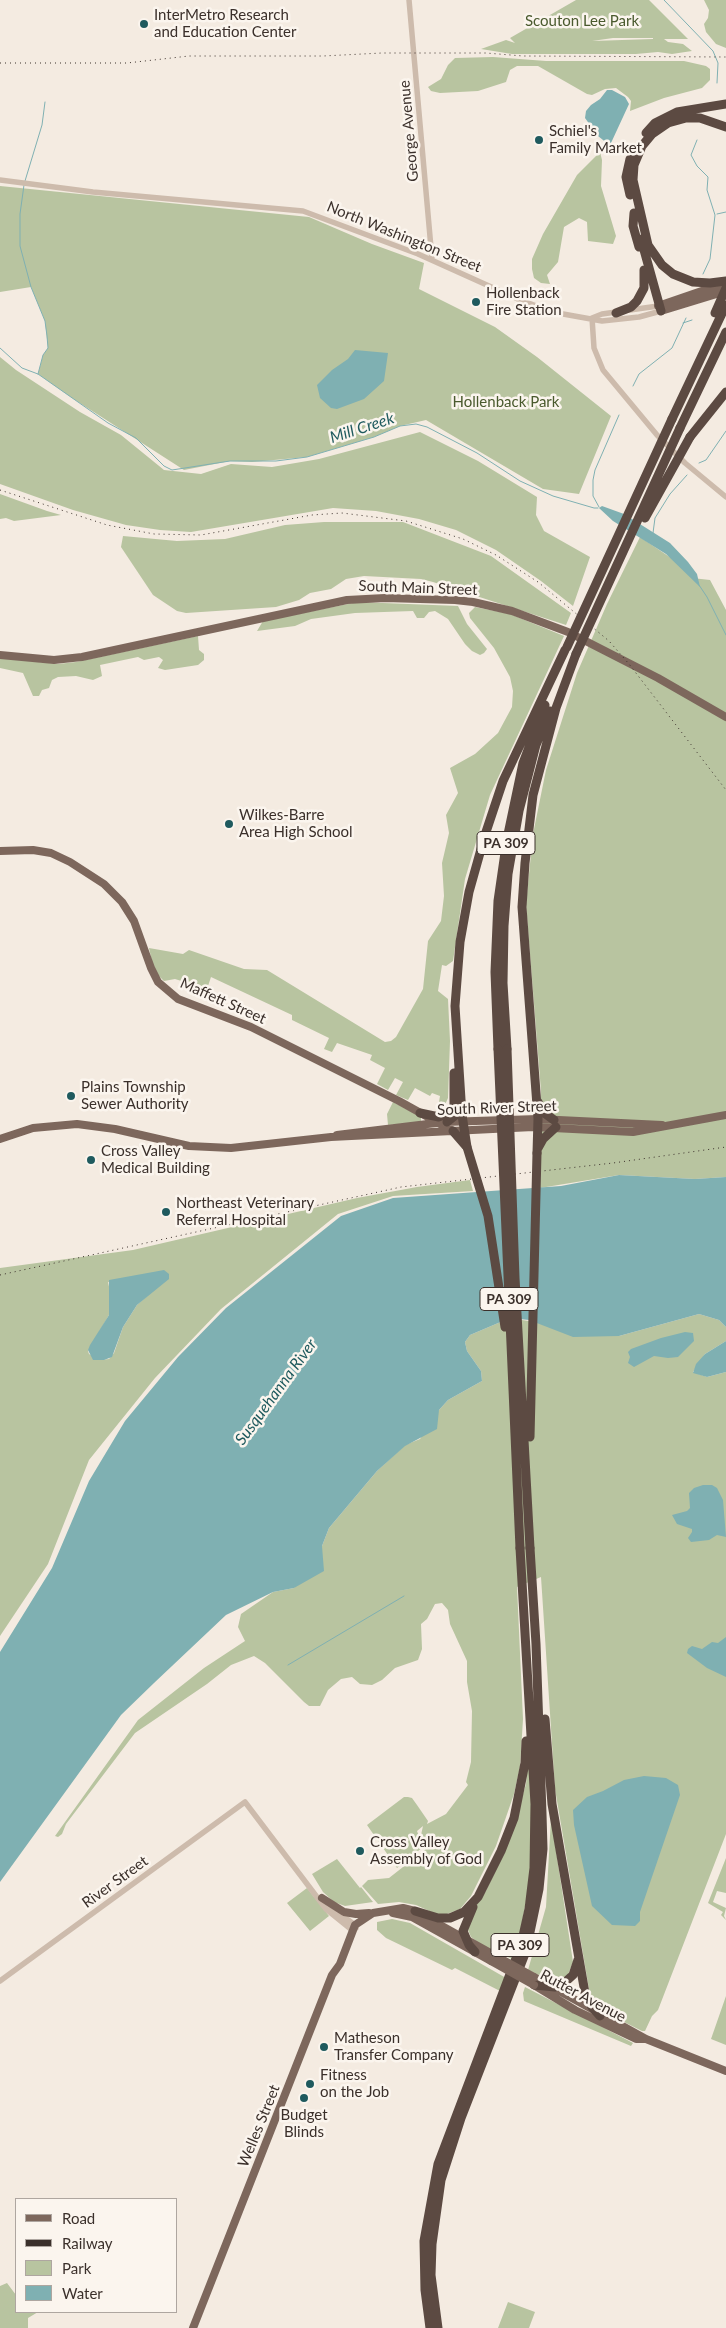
<!DOCTYPE html>
<style>
body{margin:0}
#map{position:relative;width:726px;height:2328px;overflow:hidden;background:#f4ebe1;font-family:Lato,sans-serif}
canvas{display:block}
.legend{position:absolute;left:15px;top:2198px;width:162px;height:115px;box-sizing:border-box;background:#fbf5ee;border:1px solid #aea6a0;margin:0;padding:6px 9px;list-style:none;font-size:15px;color:#3b302b}
.legend li{display:flex;align-items:center;gap:10px;height:25px}
.legend b{width:25px;border:1px solid #aea6a0}
</style>
<div id="map">
<canvas width="726" height="2328"></canvas>
<ul class="legend">
<li><b style="height:6px;background:#7d675c"></b>Road</li>
<li><b style="height:6px;background:#3b302b"></b>Railway</li>
<li><b style="height:14px;background:#b8c4a0"></b>Park</li>
<li><b style="height:14px;background:#7fb0b2"></b>Water</li>
</ul>
</div>
<script>
const context = document.querySelector('canvas').getContext('2d');
context.lineJoin = 'round';
function fillPath(path, color) {
  context.fillStyle = color;
  context.fill(path, 'evenodd');
}
function shape(rows) {
  const path = new Path2D();
  for (const r of rows) {
    path.moveTo(r[0], r[1]);
    for (let i = 2; i < r.length; i += 2) path.lineTo(r[i], r[i + 1]);
  }
  return path;
}
function stroke(path, color, width, dash) {
  context.strokeStyle = color;
  context.lineWidth = width;
  context.lineCap = dash ? 'butt' : 'round';
  context.setLineDash(dash || []);
  context.stroke(path);
}
function write(font, color, halo, rows, align = 'center') {
  context.font = font + ' Lato,sans-serif';
  context.lineWidth = 5;
  context.setLineDash([]);
  context.textBaseline = 'middle';
  context.strokeStyle = halo;
  context.fillStyle = color;
  for (const [text, x, y, turn = 0] of rows) {
    context.save();
    context.translate(x, y);
    context.rotate((+turn || 0) * Math.PI / 180);
    context.textAlign = isNaN(turn) ? turn : align;
    if (halo) context.strokeText(text, 0, 0);
    context.fillText(text, 0, 0);
    context.restore();
  }
}
const green = shape([
 [576,0,649,0,688,39,664,39,668,42,683,44,692,51,672,54,658,52,636,54,512,54,481,49,506,40,515,43,510,38],
 [613,38,653,38,653,39,592,41],
 [704,0,726,0,726,48,716,44,706,32,704,24,708,18,709,10],
 [493,57,546,61,684,61,706,66,710,69,710,80,702,88,664,98,630,111,631,101,628,97,616,88,605,89,592,95,587,94,538,66,517,66,510,70,506,82,478,91,440,93,431,91,428,87,441,79,448,65,455,58],
 [600,152,602,160,601,186,616,236,613,244,588,241,587,222,579,218,564,227,558,262,547,275,550,284,541,283,534,278,532,269,532,259,543,234,577,175],
 [0,186,309,217,372,244,424,263,419,289,495,327,537,357,611,416,579,494,543,489,426,420,400,426,374,437,307,457,252,462,230,461,184,470,72,398,38,374,43,355,48,348,45,321,31,287,0,292],
 [0,357,16,370,80,412,121,435,164,470,201,474,231,464,272,467,319,459,420,432,478,461,537,497,536,515,544,531,590,557,573,606,541,581,496,550,456,530,419,519,376,511,333,508,191,532,160,530,126,525,73,510,0,484],
 [0,494,47,511,61,515,14,521,6,518,0,519],
 [324,522,403,522,491,556,571,613,566,625,433,582,421,579,364,576,346,579,331,589,310,593,299,600,276,607,186,613,177,611,153,595,121,547,123,536,177,541,225,539,285,525],
 [640,537,674,560,692,578,710,580,726,610,726,1177,695,1179,619,1175,540,1188,541,1091,526,904,533,834,546,770,577,673,607,604],
 [358,602,458,606,467,624,487,649,484,653,480,655,472,651,465,644,448,619,435,611,429,612,424,618,417,618,413,611,355,613,311,619,295,626,257,631,263,621],
 [475,607,510,614,564,636,490,795,465,879,453,961,446,966,442,965,438,991,448,999,450,1041,448,1098,444,1107,440,1109,438,1108,440,1096,432,1093,430,1096,415,1088,408,1100,396,1095,403,1082,395,1078,388,1090,377,1084,385,1068,370,1060,372,1055,337,1043,332,1052,324,1049,329,1038,292,1020,292,1015,211,977,207,989,175,979,164,981,157,974,153,966,149,948,183,954,189,950,244,969,267,970,385,1042,391,1041,396,1037,423,989,428,941,441,921,444,896,442,863,449,833,446,815,458,793,450,768,475,754,498,733,512,707,513,691,510,677,494,648,470,618,469,613],
 [198,636,199,650,204,654,204,660,198,665,165,670,158,668,163,660,159,657,144,660,138,657,100,665,102,676,93,680,76,676,58,677,52,680,49,688,42,690,39,696,33,696,23,673,0,668,0,658,58,664,76,662],
 [393,1102,421,1117,421,1122,388,1125,387,1114],
 [470,1180,473,1191,393,1196,338,1214,221,1309,155,1378,89,1460,48,1564,0,1636,0,1268,133,1250,357,1198,417,1187],
 [108,1282,148,1295,137,1305,123,1327,114,1353,109,1359,100,1360,89,1354,88,1351,109,1315,110,1291],
 [699,1314,719,1320,726,1327,726,1341,705,1354,693,1372,707,1377,726,1372,726,1834,658,2010,652,2016,645,2031,642,2031,604,2012,590,1995,555,1789,541,1577,517,1587,523,1719,520,1767,514,1794,496,1846,471,1896,460,1909,444,1915,436,1914,416,1905,399,1902,378,1904,362,1886,368,1880,389,1878,426,1849,421,1835,423,1826,417,1831,423,1847,397,1868,367,1825,404,1797,408,1797,412,1798,417,1805,428,1821,427,1824,446,1814,468,1785,466,1782,471,1762,472,1711,467,1682,467,1661,450,1624,448,1610,442,1603,435,1604,427,1619,421,1624,422,1649,418,1660,395,1668,382,1680,372,1685,360,1684,352,1677,341,1679,328,1690,320,1706,309,1706,304,1702,265,1663,254,1656,231,1665,207,1684,135,1733,66,1824,62,1834,58,1837,55,1836,138,1720,204,1668,245,1641,238,1627,241,1614,273,1592,294,1588,322,1546,329,1528,377,1471,405,1445,420,1439,439,1410,448,1400,482,1381,481,1371,467,1351,465,1342,470,1335,510,1318,619,1336],
 [528,1762,532,1793,531,1875,519,1938,512,1959,483,1946,471,1937,468,1930,477,1904,486,1891,509,1841,526,1784],
 [551,1818,573,1962,567,1977,556,1983,528,1970,546,1907],
 [726,1858,726,1893,717,1891,713,1902,726,1908,724,1916,726,1920,721,1915,723,1912,708,1903],
 [337,1859,360,1888,361,1887,373,1902,345,1906,334,1902,323,1892,312,1874],
 [307,1888,329,1916,310,1931,287,1903],
 [392,1919,410,1923,506,1978,500,1991,455,1968,452,1970,386,1938,377,1930,377,1922],
 [525,1987,633,2043,631,2046,524,2001,523,1993],
 [726,1996,726,2045,711,2039],
 [7,2283,16,2295,16,2312,38,2312,28,2318,28,2328,0,2328,0,2286],
 [508,2302,535,2312,529,2328,498,2328]
]);
const water = shape([
 [607,90,612,90,625,97,629,104,611,143,608,144,598,136,585,118,586,111,591,105,600,99],
 [355,350,388,353,384,381,364,399,337,409,331,408,320,398,317,385,332,370,348,359],
 [602,506,624,514,670,543,688,562,697,574,700,587,666,554,613,521,599,508],
 [619,1175,695,1179,726,1177,726,1327,719,1320,699,1314,619,1336,573,1337,529,1320,510,1318,470,1335,465,1342,467,1351,481,1371,482,1381,448,1400,439,1410,437,1429,405,1446,377,1471,329,1528,322,1546,324,1571,294,1588,273,1592,226,1615,154,1683,121,1715,0,1882,0,1652,52,1568,89,1481,125,1421,178,1357,226,1308,341,1216,393,1198,561,1186],
 [164,1270,169,1274,169,1279,137,1305,123,1327,112,1357,104,1360,93,1360,88,1350,90,1345,109,1315,109,1280],
 [685,1332,693,1333,694,1341,678,1357,668,1358,654,1356,634,1367,628,1363,630,1357,628,1352,631,1349,661,1338],
 [726,1341,726,1372,707,1377,693,1373,696,1364,705,1354],
 [703,1485,712,1485,717,1488,723,1500,726,1537,717,1535,709,1540,691,1542,688,1538,692,1532,692,1529,677,1524,672,1515,687,1511,690,1508,689,1493,694,1488],
 [726,1637,726,1677,707,1668,687,1653,688,1649,692,1646,702,1649,712,1642,718,1643],
 [644,1776,666,1778,678,1785,680,1795,640,1912,640,1921,635,1926,612,1925,592,1906,574,1825,573,1810,587,1797,603,1791,624,1780]
]);
const stream = shape([
 [664,0,713,51,718,63,717,83],
 [697,140,691,155,697,166,708,177,707,190,715,215,710,259,703,274],
 [25,181,42,125,45,102],
 [24,185,20,214,20,246,31,287,45,321,47,336,48,348,43,355,38,374],
 [717,214,726,212],
 [683,323,692,320],
 [0,348,22,368,38,374,108,423,136,438,164,466,172,470,230,461,276,461,307,457,374,437,400,426,416,424,427,427,477,453,520,481,553,496,594,508,598,508],
 [633,386,639,374,672,348,686,318],
 [699,463,706,460,726,431],
 [599,507,593,496,593,480,595,470,619,415],
 [653,533,655,518,670,494,687,475],
 [699,585,707,597,726,635],
 [288,1665,404,1596]
]);
const minor = shape([
 [409,0,432,259],
 [0,180,93,192,303,211,418,254,518,299,552,312,602,321,639,317,661,311],
 [592,318,594,348,603,370,657,435,685,463,726,497],
 [592,318,602,314,658,306],
 [327,1904,355,1925],
 [0,1981,245,1802,326,1909,352,1930,356,1928]
]);
const major = shape([
 [658,306,722,284],
 [661,311,726,291],
 [0,655,54,660,82,657,347,600,385,598,455,600,473,602,512,611,568,632,658,678,726,717],
 [0,851,33,850,51,853,70,862,104,884,122,902,134,921,151,968,158,982,178,999,251,1027,399,1101,453,1131],
 [337,1135,444,1122,538,1119,662,1125],
 [0,1139,33,1128,77,1124,115,1129,189,1146,231,1148,331,1137,533,1127,633,1132,726,1115],
 [322,1898,344,1912,356,1914,369,1913],
 [393,1913,412,1917,491,1961],
 [534,1977,646,2039,726,2071],
 [534,1985,575,2010,636,2039,646,2039],
 [193,2328,332,1975,340,1964,355,1925,373,1913,403,1908,415,1911,494,1955]
]);
const highway = shape([
 [726,127,700,118,686,118,668,123,652,134,642,146,634,165,633,180,648,245,662,265,673,274,693,282,710,283,726,281],
 [646,133,655,123,677,112,726,104],
 [630,195,626,177,630,159],
 [634,213,633,226,639,247],
 [641,239,661,311],
 [616,313,631,307,637,301,644,288,644,270],
 [672,419,726,305],
 [680,428,726,332],
 [690,437,726,392],
 [498,1049,495,972,498,901,507,839,523,763,545,705],
 [507,1049,503,983,504,926,508,874,519,811,536,745,550,711],
 [538,1102,543,1112,554,1120],
 [420,1113,439,1117,450,1112,454,1106,454,1073],
 [447,1122,457,1114,457,1103],
 [453,1131,466,1146],
 [467,1147,462,1115,455,1006,460,942,469,892,485,835,503,781,565,650],
 [538,1148,543,1139,556,1127],
 [537,1153,538,1119,522,907,525,863,533,795,556,708,576,654],
 [545,1719,552,1804,585,1993,592,2007,600,2016],
 [473,1907,463,1931,469,1945,475,1952],
 [415,1911,438,1918,450,1918,464,1912,478,1897,501,1851,514,1818,525,1763,526,1741],
 [534,1985,555,1987,563,1984,573,1975,578,1960],
 [430,2328,425,2290,424,2241,438,2164,521,1945,529,1909,534,1868,535,1804,520,1548],
 [438,2328,431,2275,432,2244,441,2180,461,2118,526,1951,539,1889,543,1849,542,1814,536,1644,530,1548]
]);
const rail = shape([
 [0,63,127,63,189,56,323,56,382,53,486,53,523,56,726,57],
 [0,490,107,525,154,534,201,535,312,515,342,513,406,521,463,539,496,555,538,582,609,641,629,664,726,790],
 [0,1275,401,1187,613,1163,726,1147]
]);
const majorBridge = shape([
 [494,1955,534,1977],
 [491,1961,534,1985]
]);
const highwayBridge = shape([
 [715,313,726,288],
 [645,518,690,437],
 [567,647,672,419],
 [576,654,680,428],
 [498,1049,520,1548],
 [507,1049,515,1278,530,1548],
 [467,1147,488,1216,505,1327],
 [530,1437,537,1153]
]);
const markers = [
 [144,24,5,"#1f5a5e"],
 [539,140,5,"#1f5a5e"],
 [476,302,5,"#1f5a5e"],
 [229,824,5,"#1f5a5e"],
 [71,1096,5,"#1f5a5e"],
 [91,1160,5,"#1f5a5e"],
 [166,1212,5,"#1f5a5e"],
 [360,1851,5,"#1f5a5e"],
 [324,2047,5,"#1f5a5e"],
 [310,2084,5,"#1f5a5e"],
 [304,2098,5,"#1f5a5e"]
];
const shields = [
 [506,843,58],
 [509,1299,58],
 [520,1945,58]
];
const shieldNames = [
 ["PA 309",506,843],
 ["PA 309",509,1299],
 ["PA 309",520,1945]
];
const poiNames = [
 ["InterMetro Research",154,15],
 ["and Education Center",154,32],
 ["Schiel's",549,131],
 ["Family Market",549,148],
 ["Hollenback",486,293],
 ["Fire Station",486,310],
 ["Wilkes-Barre",239,815],
 ["Area High School",239,832],
 ["Plains Township",81,1087],
 ["Sewer Authority",81,1104],
 ["Cross Valley",101,1151],
 ["Medical Building",101,1168],
 ["Northeast Veterinary",176,1203],
 ["Referral Hospital",176,1220],
 ["Cross Valley",370,1842],
 ["Assembly of God",370,1859],
 ["Matheson",334,2038],
 ["Transfer Company",334,2055],
 ["Fitness",320,2075],
 ["on the Job",320,2092],
 ["Budget",304,2115,"center"],
 ["Blinds",304,2132,"center"]
];
const parkNames = [
 ["Scouton Lee Park",582,21],
 ["Hollenback Park",506,402]
];
const streetNames = [
 ["George Avenue",409,131,-95],
 ["North Washington Street",404,237,22],
 ["South Main Street",418,588,2],
 ["Maffett Street",223,1001,24],
 ["South River Street",497,1108,-2],
 ["River Street",115,1882,-36],
 ["Rutter Avenue",583,1996,28],
 ["Welles Street",259,2126,-68]
];
const waterNames = [
 ["Mill Creek",362,428,-18],
 ["Susquehanna River",276,1392,-54]
];
fillPath(green, '#b8c4a0');
fillPath(water, '#7fb0b2');
stroke(stream, '#7fb0b2', 1);
stroke(minor, '#cdbbac', 5.5);
stroke(major, '#7d675c', 8);
stroke(highway, '#5c4a42', 9);
stroke(rail, '#3b302b', 1, [1, 4]);
stroke(majorBridge, '#7d675c', 8);
stroke(highwayBridge, '#5c4a42', 9);
for (const [x, y, r, color] of markers) {
  const dot = new Path2D();
  dot.arc(x, y, r, 0, 2 * Math.PI);
  context.fillStyle = color;
  context.fill(dot);
  stroke(dot, '#fbf5ee', 2);
}
for (const [x, y, w] of shields) {
  const box = new Path2D();
  box.roundRect(x - w / 2, y - 11.5, w, 23, 4);
  context.fillStyle = '#fbf5ee';
  context.fill(box);
  stroke(box, '#3b302b', 1);
}
write('bold 14px', '#3b302b', null, shieldNames);
write('15px', '#3b302b', '#fbf5ee', poiNames, 'left');
write('15px', '#4a5a2e', '#fbf5ee', parkNames);
write('15px', '#3b302b', '#fbf5ee', streetNames);
write('italic 16px', '#1f5a5e', '#fbf5ee', waterNames);
</script>
